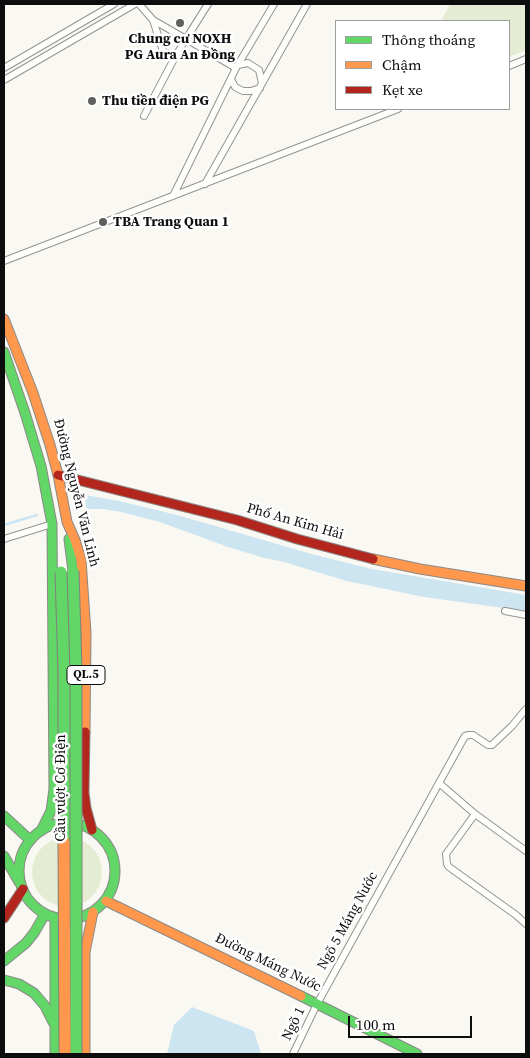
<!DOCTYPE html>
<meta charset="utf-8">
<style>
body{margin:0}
#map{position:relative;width:530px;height:1058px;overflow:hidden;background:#faf8f2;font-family:"Source Serif 4",serif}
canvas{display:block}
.frame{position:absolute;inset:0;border:5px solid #0d0d0d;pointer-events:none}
.legend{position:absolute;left:335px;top:20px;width:175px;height:90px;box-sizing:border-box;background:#fff;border:1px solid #9e9e9e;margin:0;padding:6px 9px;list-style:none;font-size:15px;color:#0d0d0d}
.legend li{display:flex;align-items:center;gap:10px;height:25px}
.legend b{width:25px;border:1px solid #9e9e9e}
.scale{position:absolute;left:348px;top:1016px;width:124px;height:22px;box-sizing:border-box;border:2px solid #0d0d0d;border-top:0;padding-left:6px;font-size:15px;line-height:18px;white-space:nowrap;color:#0d0d0d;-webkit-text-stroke:4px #fff;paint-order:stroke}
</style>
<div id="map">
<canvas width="530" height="1058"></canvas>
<div class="frame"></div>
<ul class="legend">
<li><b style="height:6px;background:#63d668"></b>Thông thoáng</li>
<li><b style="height:6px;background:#ff974d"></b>Chậm</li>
<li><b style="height:6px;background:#b3261e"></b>Kẹt xe</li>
</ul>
<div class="scale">100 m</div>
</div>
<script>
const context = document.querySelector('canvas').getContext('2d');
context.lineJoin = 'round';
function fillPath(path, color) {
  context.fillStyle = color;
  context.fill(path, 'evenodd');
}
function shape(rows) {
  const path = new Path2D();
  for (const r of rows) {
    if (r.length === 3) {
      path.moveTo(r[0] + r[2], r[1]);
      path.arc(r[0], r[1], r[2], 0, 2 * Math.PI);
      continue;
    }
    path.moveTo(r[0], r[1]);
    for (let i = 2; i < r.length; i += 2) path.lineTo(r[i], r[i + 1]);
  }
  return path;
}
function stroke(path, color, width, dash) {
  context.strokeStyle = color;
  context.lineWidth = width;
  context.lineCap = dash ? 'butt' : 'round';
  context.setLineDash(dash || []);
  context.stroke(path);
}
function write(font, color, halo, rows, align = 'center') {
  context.font = font + ' "Source Serif 4",serif';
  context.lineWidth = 5;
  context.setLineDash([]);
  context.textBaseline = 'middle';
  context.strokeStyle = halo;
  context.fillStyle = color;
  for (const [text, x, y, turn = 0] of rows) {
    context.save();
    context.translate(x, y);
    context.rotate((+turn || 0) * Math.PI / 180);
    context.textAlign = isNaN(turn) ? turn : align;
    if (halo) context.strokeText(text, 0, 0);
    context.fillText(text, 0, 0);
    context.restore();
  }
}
const green = shape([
 [450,4,526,4,526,50,509,57,509,21,441,21],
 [67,872,35]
]);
const water = shape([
 [85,495,119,501,177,515,315,555,372,569,526,595,526,611,424,597,347,581,284,562,261,557,228,547,160,522,121,512,104,509,86,509],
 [192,1007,254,1031,261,1054,167,1054,174,1025]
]);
const stream = shape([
 [4,525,37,515]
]);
const street = shape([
 [139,4,153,20,186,39,175,57,144,116],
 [208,4,186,39,236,68],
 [153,20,163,51,175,57],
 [238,65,248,63,259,70,262,83],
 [509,66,526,59],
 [4,68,114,4],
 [231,79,235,87,243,91,251,91,260,88],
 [4,80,135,4],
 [205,184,307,4],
 [173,196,236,68,274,4],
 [4,261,398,109],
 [4,539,52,524],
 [505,611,526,615],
 [526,709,512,726,492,745,488,745,473,735,469,735,465,736,439,783,475,814,526,851],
 [475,814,446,854,447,864,449,867,516,915,526,924],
 [293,1054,317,1004,439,783]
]);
const fast = shape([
 [4,352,25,413,41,466,52,524,54,789,51,811,41,831],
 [69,539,73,571],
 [4,816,30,840],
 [67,871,48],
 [4,856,19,882],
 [55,919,55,1054],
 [4,961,26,943,34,933,45,914],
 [4,980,19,984,34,993,45,1006,53,1022],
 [301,996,417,1054]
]);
const slow = shape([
 [4,319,33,393,50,445,58,475,67,522,75,540,81,559,86,633,85,732],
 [373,559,420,569,526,586],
 [106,901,301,996],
 [85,1054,85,952,93,912]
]);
const jam = shape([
 [58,475,237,520,297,539,373,559],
 [85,732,84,793,86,808,92,830],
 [4,918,23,889]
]);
const fastBridge = shape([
 [73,571,76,671,76,1054],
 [61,572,64,673,64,842]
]);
const slowBridge = shape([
 [64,842,65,1054]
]);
const markers = [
 [180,23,5,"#605f5d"],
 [92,101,5,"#605f5d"],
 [103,222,5,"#605f5d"]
];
const shields = [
 [86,675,38]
];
const shieldNames = [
 ["QL.5",86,675]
];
const poiNames = [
 ["Chung cư NOXH",180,39,"center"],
 ["PG Aura An Đồng",180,55,"center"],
 ["Thu tiền điện PG",102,101],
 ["TBA Trang Quan 1",113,222]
];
const streetNames = [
 ["Đường Nguyễn Văn Linh",76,493,76],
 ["Phố An Kim Hải",295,522,16],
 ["Cầu vượt Cơ Điện",61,788,-90],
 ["Ngõ 5 Máng Nước",348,921,-61],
 ["Đường Máng Nước",268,963,26],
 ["Ngõ 1",294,1024,-64]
];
fillPath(green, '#e4edd4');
fillPath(water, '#cce5f0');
stroke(stream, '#cce5f0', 2.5);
stroke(street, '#949390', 8);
stroke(fast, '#8a8987', 11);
stroke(slow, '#8a8987', 11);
stroke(jam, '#8a8987', 11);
stroke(street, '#fefefd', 6);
stroke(fast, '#63d668', 9);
stroke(slow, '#ff974d', 9);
stroke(jam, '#b3261e', 9);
stroke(fastBridge, '#81807d', 13, []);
stroke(slowBridge, '#81807d', 13, []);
stroke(fastBridge, '#63d668', 11);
stroke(slowBridge, '#ff974d', 11);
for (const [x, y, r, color] of markers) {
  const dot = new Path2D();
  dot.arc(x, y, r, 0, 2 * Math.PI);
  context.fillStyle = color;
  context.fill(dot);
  stroke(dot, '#fff', 2);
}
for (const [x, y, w] of shields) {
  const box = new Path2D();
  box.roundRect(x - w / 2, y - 9.5, w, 19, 4);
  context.fillStyle = '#fff';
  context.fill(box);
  stroke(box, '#0d0d0d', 1);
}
write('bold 12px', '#0d0d0d', null, shieldNames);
write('bold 14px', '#0d0d0d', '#fff', poiNames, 'left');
write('14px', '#0d0d0d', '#fff', streetNames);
</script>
